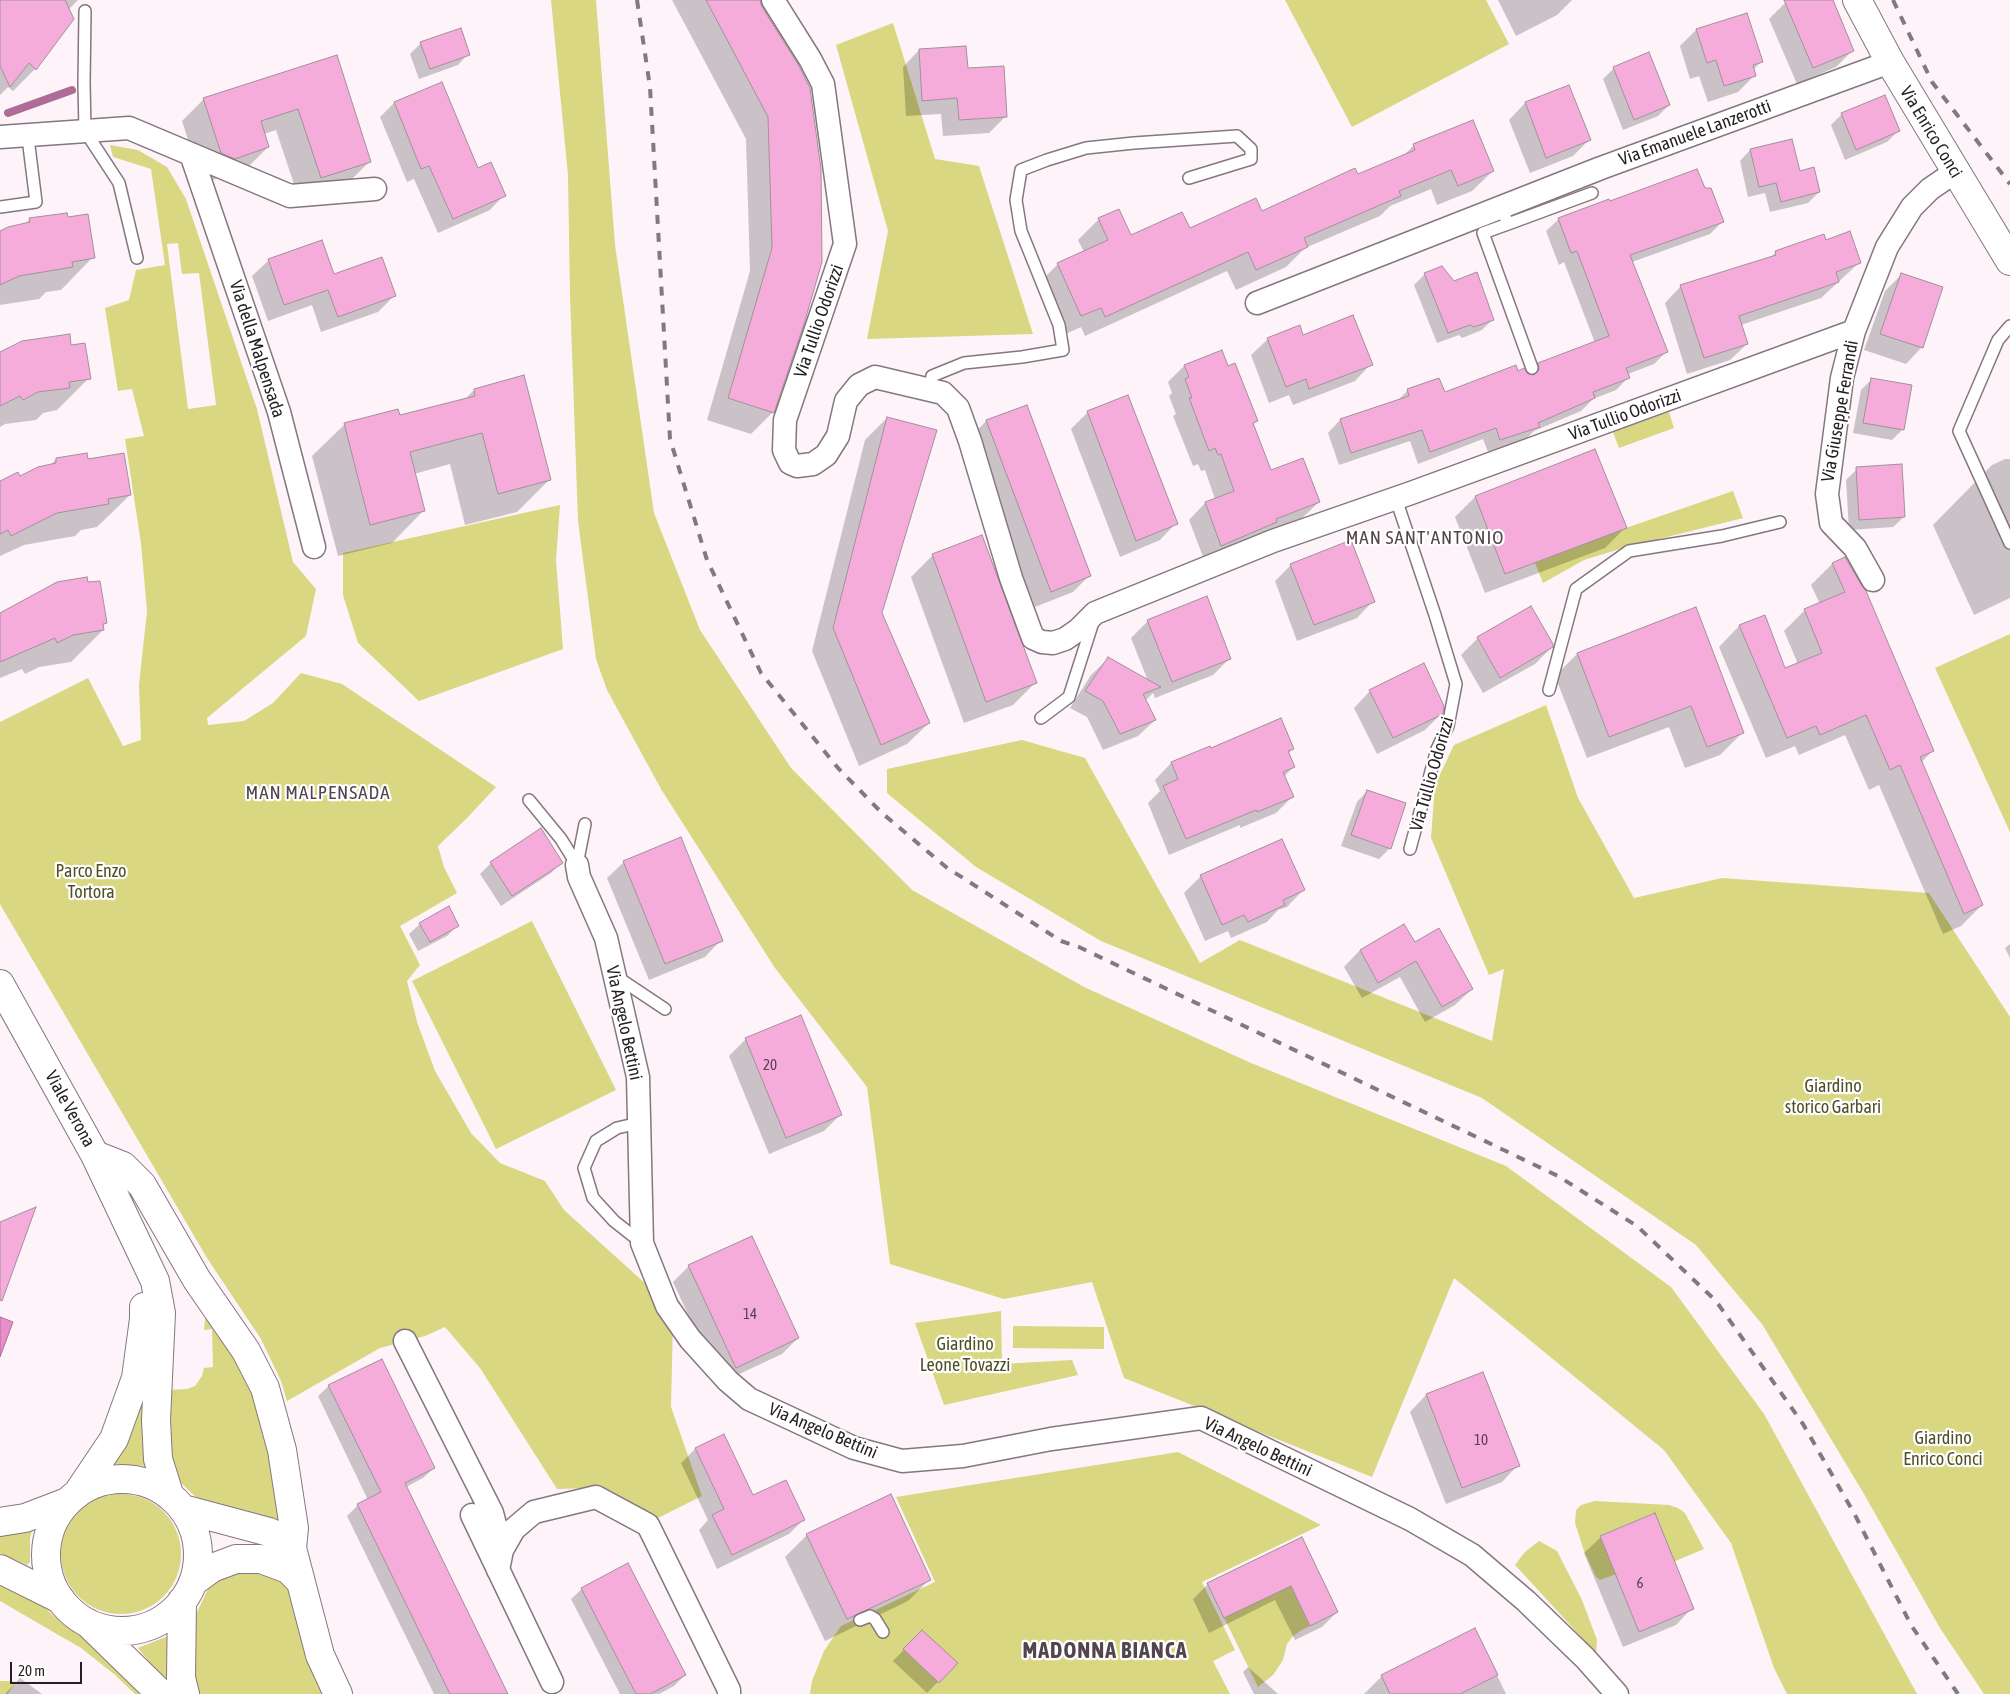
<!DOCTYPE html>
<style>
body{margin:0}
#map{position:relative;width:2010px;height:1694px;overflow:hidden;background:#fdf3f9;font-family:"Asap Condensed",sans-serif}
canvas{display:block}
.scale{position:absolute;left:10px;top:1662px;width:72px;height:22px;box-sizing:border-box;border:2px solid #251f23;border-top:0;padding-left:6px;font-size:15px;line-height:18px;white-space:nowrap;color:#251f23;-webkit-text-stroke:4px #fff;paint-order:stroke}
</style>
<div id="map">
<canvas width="2010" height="1694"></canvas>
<div class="scale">20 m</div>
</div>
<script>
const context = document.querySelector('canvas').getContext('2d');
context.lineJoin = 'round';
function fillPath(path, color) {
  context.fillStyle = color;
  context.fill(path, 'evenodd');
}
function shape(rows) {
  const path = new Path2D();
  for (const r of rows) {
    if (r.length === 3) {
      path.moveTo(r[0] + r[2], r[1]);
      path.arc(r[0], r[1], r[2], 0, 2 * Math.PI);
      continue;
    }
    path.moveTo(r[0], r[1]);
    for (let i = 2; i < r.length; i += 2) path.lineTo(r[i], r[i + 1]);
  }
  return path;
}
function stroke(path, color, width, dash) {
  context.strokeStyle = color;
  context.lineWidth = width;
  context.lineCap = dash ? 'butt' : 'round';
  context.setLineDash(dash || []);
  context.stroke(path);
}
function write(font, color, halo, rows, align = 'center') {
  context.font = font + ' "Asap Condensed",sans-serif';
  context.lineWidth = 4.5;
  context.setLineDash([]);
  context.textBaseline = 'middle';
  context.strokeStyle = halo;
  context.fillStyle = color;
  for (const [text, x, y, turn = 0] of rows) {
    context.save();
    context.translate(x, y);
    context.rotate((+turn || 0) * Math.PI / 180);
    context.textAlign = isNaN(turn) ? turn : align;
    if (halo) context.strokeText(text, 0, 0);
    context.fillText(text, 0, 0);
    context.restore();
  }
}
const green = shape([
 [551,0,596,0,615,245,654,513,700,630,791,768,912,890,1084,987,1251,1063,1506,1166,1671,1287,1764,1414,1917,1694,1787,1694,1774,1668,1731,1543,1664,1450,1454,1278,1372,1477,1124,1378,1092,1282,1004,1299,890,1264,867,1087,775,968,661,789,607,690,596,659,578,521,570,295,568,175],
 [1285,0,1486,0,1509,44,1352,127],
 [893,23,935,159,979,166,1033,334,867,339,888,231,836,45],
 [110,145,138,150,167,167,186,199,257,409,293,562,316,589,306,636,207,718,208,725,244,721,273,703,301,673,342,684,496,787,467,818,438,846,444,867,457,893,400,926,420,965,407,981,417,1022,435,1071,471,1133,500,1163,545,1181,564,1210,647,1285,673,1319,671,1407,702,1496,654,1520,593,1488,557,1489,480,1368,445,1327,425,1336,380,1348,287,1401,281,1381,261,1339,207,1258,0,904,0,722,88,678,123,746,141,740,139,685,147,611,141,543,125,439,144,436,132,389,118,391,105,308,129,300,136,270,165,265,151,169,113,157],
 [178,243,182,274,199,273,216,405,188,409,167,244],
 [1669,412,1674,428,1619,448,1613,432],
 [1733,491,1743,518,1623,548,1584,560,1543,583,1535,563,1626,528],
 [560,505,556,560,563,649,419,701,358,643,343,595,343,553],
 [2010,634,2010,832,1935,668],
 [1546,705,1578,798,1634,898,1722,878,1929,893,2010,1017,2010,1694,1984,1694,1940,1628,1864,1494,1762,1324,1696,1245,1482,1098,1101,941,976,867,887,793,887,769,1022,740,1085,758,1200,963,1240,940,1492,1041,1504,969,1489,975,1431,838,1435,785,1454,745],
 [532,921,616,1090,496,1149,412,981],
 [1001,1311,1002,1364,1072,1360,1078,1375,944,1405,915,1323],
 [211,1316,258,1388,289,1528,201,1502,178,1480,170,1465,167,1390,187,1389,195,1386,202,1376,204,1368,213,1367,212,1329,204,1330,205,1319],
 [1013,1326,1104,1327,1104,1349,1013,1348],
 [143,1388,149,1466,114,1464,113,1462],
 [1178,1452,1321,1525,1202,1582,1235,1650,1213,1661,1230,1694,810,1694,812,1681,824,1651,841,1626,935,1582,896,1497],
 [121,1554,60],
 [1595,1501,1669,1505,1678,1508,1685,1513,1704,1549,1673,1562,1654,1513,1600,1536,1616,1574,1600,1580,1596,1577,1584,1551,1575,1523,1576,1510,1581,1505],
 [33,1526,30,1538,30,1562,27,1565,0,1553,0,1533],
 [1302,1537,1338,1612,1300,1631,1292,1637,1287,1644,1283,1660,1273,1675,1258,1687,1207,1583],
 [1539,1541,1557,1551,1582,1600,1597,1640,1596,1653,1515,1565,1525,1552],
 [246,1567,281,1579,290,1590,323,1694,197,1694,194,1685,193,1625,197,1612,211,1583],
 [0,1577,43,1606,63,1624,83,1637,145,1690,140,1694,135,1694,114,1674,81,1648,0,1601],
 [168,1636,171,1675,162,1678,138,1648],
 [0,1681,8,1681,16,1682,8,1694,0,1694]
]);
const water = shape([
 [0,1317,13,1322,0,1357,0,1317]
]);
const shadow = shape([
 [0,0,78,0,68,10,72,19,35,69,13,91,8,87,0,95],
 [672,0,759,0,761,8,798,66,773,412,751,434,707,420,750,271,746,139],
 [1498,0,1572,0,1557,15,1516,36],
 [1791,0,1831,0,1853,50,1836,67,1797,84,1769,19,1785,3],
 [1696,30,1761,62,1753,70,1755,75,1738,92,1708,102,1699,76,1690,79,1680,46],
 [421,43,468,54,458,65,419,79,410,54],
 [919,50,966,69,1005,117,989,133,943,136,941,114,906,116,903,67],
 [336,56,370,161,348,183,299,199,276,130,264,134,268,147,246,169,213,180,199,174,182,121,204,99],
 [1614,68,1669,105,1658,116,1623,130,1603,79],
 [1568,87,1589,140,1573,156,1530,173,1509,120,1525,103],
 [394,103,477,170,504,195,490,210,438,233,414,179,407,182,380,117],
 [1842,114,1898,131,1887,142,1845,160,1831,125],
 [1414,145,1493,171,1472,191,1437,205,1431,189,1390,206,1380,216,1305,248,1286,267,1236,290,1227,271,1085,336,1081,327,1061,336,1038,284,1058,264,1084,252,1078,240,1099,219,1131,237,1189,230,1262,213,1402,157],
 [1750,150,1799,172,1819,192,1808,203,1770,212,1765,193,1748,197,1740,161],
 [1705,189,1722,222,1710,234,1632,262,1666,352,1654,364,1628,374,1629,377,1616,390,1593,399,1581,411,1534,431,1526,439,1488,452,1483,439,1418,464,1410,441,1339,465,1328,433,1340,420,1397,401,1408,390,1444,394,1517,372,1527,376,1539,364,1595,343,1564,262,1559,265,1546,231,1559,219,1609,203],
 [30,219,93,257,61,290,46,292,39,299,0,305,0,232,24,225],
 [1825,241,1860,262,1821,298,1741,325,1747,344,1730,360,1687,374,1665,303,1681,286,1770,258,1776,252],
 [269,260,334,276,394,296,378,312,321,332,312,305,268,321,252,276],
 [1425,274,1453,282,1493,319,1482,330,1462,338,1459,335,1437,343,1414,285],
 [1902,274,1922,347,1906,364,1864,350,1885,291],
 [1303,336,1371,364,1355,381,1293,405,1289,395,1269,403,1251,355,1268,339],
 [70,346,89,378,57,410,43,413,36,420,5,424,0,427,0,353],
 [1184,366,1228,367,1256,421,1252,425,1270,472,1319,502,1302,518,1264,533,1205,562,1189,520,1205,503,1215,499,1205,470,1201,471,1198,464,1193,466,1173,416,1176,414,1169,396,1172,393,1168,382],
 [1872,379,1903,429,1892,440,1853,433,1861,390],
 [474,390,550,479,517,512,465,525,450,464,414,474,424,510,392,543,338,556,312,456,345,424,399,417,464,400],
 [1026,407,1089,576,1073,592,1035,607,970,438,986,421],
 [1088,412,1176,523,1160,540,1120,557,1071,429],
 [887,418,880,613,929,723,907,744,859,766,812,651,865,440],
 [1595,451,1625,528,1605,548,1485,593,1455,517,1475,497],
 [56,459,87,460,130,495,97,527,81,530,75,536,24,545,0,556,0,482,19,477,50,466],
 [2005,459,2010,459,2010,598,1974,615,1933,525,1992,465],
 [1857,469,1904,517,1893,527,1849,530,1846,480],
 [933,555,1035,683,1013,705,964,723,911,577],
 [1844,558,1932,751,1921,763,1982,905,1961,926,1943,934,1879,785,1869,790,1845,735,1799,755,1795,746,1766,758,1719,647,1739,626,1764,617,1784,670,1798,664,1784,631,1805,610,1820,604,1811,585,1832,564],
 [1291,565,1373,601,1357,618,1297,641,1275,581],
 [1531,608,1552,647,1535,664,1483,693,1461,655,1478,638],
 [1695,609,1742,733,1720,755,1685,768,1669,727,1587,758,1555,676,1577,654],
 [0,615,106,623,103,626,103,630,71,662,39,667,25,674,22,669,0,678],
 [1148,621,1230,658,1213,675,1155,698,1153,693,1145,701,1155,720,1138,736,1103,750,1087,717,1070,708,1091,675,1108,659,1148,681,1131,638],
 [1370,691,1442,713,1425,730,1377,754,1354,708],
 [1209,747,1210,749,1293,749,1288,754,1293,767,1284,777,1292,797,1276,813,1240,828,1240,825,1169,855,1148,803,1160,791,1155,780,1171,763],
 [1367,791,1390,848,1379,859,1341,846,1357,802],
 [541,830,562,862,551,873,501,906,480,874,491,863],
 [1282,841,1303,890,1287,907,1278,910,1267,922,1231,938,1228,931,1205,941,1184,893,1201,876],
 [624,862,721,940,705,957,649,980,607,878],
 [420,924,458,925,447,936,418,951,409,934],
 [1404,926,1414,944,1472,989,1455,1005,1425,1022,1400,977,1362,998,1344,967,1360,950],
 [2010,944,2010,958,2005,948],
 [746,1039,840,1115,824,1131,769,1154,729,1056],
 [689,1266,798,1338,782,1354,720,1383,673,1282],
 [1482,1373,1518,1465,1502,1482,1446,1504,1410,1412,1426,1395],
 [329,1386,434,1468,423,1478,406,1487,506,1694,434,1694,347,1516,358,1505,368,1500,318,1396],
 [723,1435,752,1497,803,1520,789,1534,717,1569,699,1530,708,1520,681,1463,695,1449],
 [807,1535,930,1579,908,1601,825,1641,785,1557],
 [1601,1537,1692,1608,1676,1625,1623,1647,1584,1553],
 [1301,1539,1337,1612,1322,1627,1295,1640,1275,1600,1209,1633,1193,1599,1208,1584],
 [582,1589,685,1675,674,1686,659,1694,620,1694,571,1599],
 [1475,1630,1506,1694,1364,1694,1382,1676],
 [922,1631,956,1663,927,1693,893,1661],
 [1248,1667,1278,1694,1254,1694,1243,1672],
 [20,1678,42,1694,5,1694]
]);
const stream = shape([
 [8,113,72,90]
]);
const building = shape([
 [0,0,65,0,74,19,36,70,29,63,10,87,0,66,0,0],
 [706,0,760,0,762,7,799,66,810,88,821,169,822,262,804,324,774,413,728,398,772,248,768,117,706,0],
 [1784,0,1833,0,1854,51,1813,68,1784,0],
 [1747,13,1763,62,1753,65,1756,76,1724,86,1716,60,1707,63,1696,29,1747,13],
 [461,28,470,55,430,69,420,42,461,28],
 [966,46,968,68,1004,66,1007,117,959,120,957,98,922,101,919,49,966,46],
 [1649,52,1670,105,1634,120,1613,67,1649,52],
 [337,55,371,162,321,178,298,109,261,121,269,147,235,159,221,153,203,98,337,55],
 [442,82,478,168,491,162,506,196,453,219,429,166,421,169,394,102,442,82],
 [1569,85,1591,140,1546,158,1525,102,1569,85],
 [1885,95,1900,131,1856,150,1841,113,1885,95],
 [1473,120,1494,171,1458,186,1451,170,1399,191,1401,196,1304,238,1308,247,1256,270,1248,252,1105,317,1101,308,1081,316,1057,263,1108,240,1098,218,1119,209,1131,235,1182,212,1190,228,1256,198,1262,211,1355,168,1358,174,1415,150,1413,144,1473,120],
 [1792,139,1800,171,1814,167,1820,192,1781,202,1776,183,1759,187,1750,149,1792,139],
 [1697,169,1705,188,1711,188,1724,222,1630,255,1668,352,1626,368,1630,378,1593,392,1595,398,1538,423,1540,427,1500,440,1496,428,1430,452,1422,430,1351,453,1340,419,1409,396,1407,389,1439,378,1445,392,1516,365,1518,371,1524,368,1528,374,1534,375,1539,370,1538,363,1609,336,1577,251,1571,253,1558,218,1609,199,1610,201,1697,169],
 [67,213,68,217,88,214,95,258,72,262,73,267,19,276,0,285,0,231,8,227,30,222,29,218,67,213],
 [1850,231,1861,263,1836,272,1839,282,1739,316,1748,344,1704,358,1680,285,1776,255,1775,251,1824,234,1826,240,1850,231],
 [322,240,334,274,382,257,396,296,338,317,328,290,284,305,268,259,322,240],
 [1442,266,1454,281,1477,272,1494,320,1474,327,1470,325,1448,333,1424,273,1442,266],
 [1901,273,1943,287,1923,348,1880,334,1901,273],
 [1353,315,1373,365,1309,389,1306,379,1286,387,1267,338,1300,325,1303,335,1353,315],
 [70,334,71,345,85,343,91,379,69,382,70,388,38,392,23,400,20,396,0,406,0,352,22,341,70,334],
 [1222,350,1228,366,1235,363,1258,421,1253,423,1271,470,1303,458,1320,502,1276,519,1277,522,1221,546,1205,502,1234,491,1221,454,1218,455,1215,448,1209,451,1189,398,1192,398,1185,379,1189,377,1184,365,1222,350],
 [524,375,551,480,498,494,482,433,410,452,425,511,370,525,344,423,398,409,400,415,475,396,474,389,524,375],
 [1871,378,1912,385,1904,430,1863,423,1871,378],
 [1128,395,1178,524,1136,541,1087,411,1128,395],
 [1027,405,1091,576,1051,592,986,420,1027,405],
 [887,417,937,430,882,613,930,723,881,745,833,628,887,417],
 [1595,449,1627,528,1505,574,1475,496,1595,449],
 [87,453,88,459,124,453,131,495,108,499,109,504,57,513,11,536,8,530,0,534,0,481,18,472,20,476,38,467,56,463,56,458,87,453],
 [1902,464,1905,517,1859,520,1856,467,1902,464],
 [982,535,1037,683,986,702,932,554,982,535],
 [1351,540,1375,602,1314,625,1290,564,1351,540],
 [1845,557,1862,586,1866,591,1934,751,1920,757,1983,905,1964,914,1900,765,1890,770,1866,715,1820,735,1816,726,1787,738,1739,625,1765,615,1785,668,1822,653,1804,609,1845,592,1832,563,1845,557],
 [87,577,88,582,100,581,107,623,103,624,104,630,73,635,57,643,55,638,0,662,0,613,57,582,87,577],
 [1207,596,1231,659,1172,682,1147,620,1207,596],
 [1531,606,1553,644,1553,647,1500,678,1477,637,1531,606],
 [1696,607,1744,733,1707,747,1691,706,1609,737,1577,653,1696,607],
 [1108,657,1161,687,1143,694,1156,720,1120,734,1103,701,1085,691,1108,657],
 [1424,663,1444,706,1443,714,1393,738,1369,690,1424,663],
 [1281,718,1294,749,1288,751,1295,767,1283,772,1294,797,1257,812,1256,810,1186,839,1163,786,1178,779,1171,762,1210,746,1211,748,1281,718],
 [1367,790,1406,803,1391,849,1351,835,1367,790],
 [541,828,563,863,512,896,490,862,541,828],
 [681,837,723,941,665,964,623,861,681,837],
 [1282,839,1305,890,1283,900,1285,905,1248,922,1244,915,1222,925,1200,875,1282,839],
 [449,906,459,926,430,942,419,923,449,906],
 [1404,924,1415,942,1439,928,1473,989,1442,1007,1416,961,1378,983,1360,950,1404,924],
 [801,1015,842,1115,786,1138,745,1038,801,1015],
 [36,1207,2,1301,0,1300,0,1222,36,1207],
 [752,1236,799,1338,736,1368,688,1265,752,1236],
 [382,1359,435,1468,405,1483,508,1694,450,1694,357,1504,381,1492,328,1385,382,1359],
 [1483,1372,1520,1466,1462,1488,1426,1394,1483,1372],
 [724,1434,753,1495,786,1480,805,1520,732,1555,712,1515,724,1509,695,1448,724,1434],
 [891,1494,931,1580,847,1619,806,1534,891,1494],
 [1655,1513,1694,1609,1639,1632,1600,1536,1655,1513],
 [1302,1537,1338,1612,1310,1626,1291,1586,1224,1618,1207,1583,1302,1537],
 [628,1563,686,1675,650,1694,636,1694,581,1588,628,1563],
 [1475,1628,1498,1675,1460,1694,1390,1694,1381,1675,1475,1628],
 [922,1630,958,1663,939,1683,903,1649,922,1630]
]);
const service = shape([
 [85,11,84,83,85,131,119,183,137,258],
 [0,207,36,202,29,146,29,135],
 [1501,207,1508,224,1483,233,1532,368],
 [1508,224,1592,193],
 [2010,326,1998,340,1959,431,2010,543],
 [930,390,932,376,964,363,1022,357,1063,350,1059,325,1021,231,1016,200,1021,170,1047,160,1086,148,1134,143,1237,136,1251,149,1251,159,1189,178],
 [1396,499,1435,615,1456,684,1448,726,1437,749,1410,849],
 [1549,690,1576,589,1629,551,1722,536,1780,522],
 [1041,718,1069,697,1093,622],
 [529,800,561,839,577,865],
 [577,865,585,824],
 [617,977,665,1009],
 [639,1123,617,1128,596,1141,584,1168,593,1198,614,1221,642,1243],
 [860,1620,870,1616,875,1619,883,1632]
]);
const minor = shape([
 [773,0,810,59,823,84,845,244,785,420,784,450,790,463,797,466,813,464,826,455,838,436,846,401,859,385,875,377,943,393,958,408,970,441,1011,578,1033,638,1042,642,1053,643,1065,639,1078,630,1095,613,1273,541,1411,493,1854,331],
 [0,137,129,128,290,196,375,189],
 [191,154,279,412,314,547],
 [1257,303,1601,168,1890,62],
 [1873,580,1855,548,1831,523,1827,494,1842,378,1854,331,1887,247,1912,207,1930,189,1955,172],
 [577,865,579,877,606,938,638,1077,642,1243,667,1306,690,1339,728,1381,749,1399,854,1448,902,1461,963,1456,1051,1439,1201,1418,1410,1519,1472,1555,1526,1601,1585,1658,1617,1694],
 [405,1341,492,1513,502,1550],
 [472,1515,552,1682],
 [498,1570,502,1550,514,1529,534,1512,596,1497,648,1525,729,1690,729,1694]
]);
const tertiary = shape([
 [1857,0,1890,62,2010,261],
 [0,1522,25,1518,67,1502],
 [0,1569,60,1599]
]);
const secondary = shape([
 [0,984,95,1155,155,1281,161,1313,156,1420,158,1459,169,1494],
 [95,1155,123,1166,142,1185,197,1280,246,1351,265,1388,282,1450,294,1528,292,1548],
 [122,1555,76],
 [77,1494,114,1439,136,1378,144,1319,144,1307],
 [183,1509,269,1532,282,1538,292,1548,320,1655,338,1694],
 [193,1582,212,1568,236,1559,261,1559,288,1569,300,1581],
 [182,1601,181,1678,185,1694],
 [88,1623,161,1694]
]);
const rail = shape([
 [637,0,650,87,670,439,707,560,761,673,838,768,882,813,946,867,1061,941,1079,947,1558,1176,1637,1226,1716,1301,1803,1424,1855,1515,1911,1625,1958,1694],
 [1893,0,1932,82,2010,184]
]);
const numberNames = [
 ["20",770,1065],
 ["14",750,1314],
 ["10",1481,1440],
 ["6",1640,1583]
];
const streetNames = [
 ["Via Enrico Conci",1931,132,59],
 ["Via Emanuele Lanzerotti",1695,133,-20],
 ["Via Tullio Odorizzi",819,321,-71],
 ["Via della Malpensada",257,349,72],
 ["Via Giuseppe Ferrandi",1840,411,-80],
 ["Via Tullio Odorizzi",1625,415,-20],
 ["Via Tullio Odorizzi",1432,774,-74],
 ["Via Angelo Bettini",624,1023,78],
 ["Viale Verona",70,1109,61],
 ["Via Angelo Bettini",823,1431,23],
 ["Via Angelo Bettini",1258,1447,25]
];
const parkNames = [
 ["Parco Enzo",91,871],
 ["Tortora",91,892],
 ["Giardino",1833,1086],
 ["storico Garbari",1833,1107],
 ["Giardino",965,1344],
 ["Leone Tovazzi",965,1365],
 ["Giardino",1943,1438],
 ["Enrico Conci",1943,1459]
];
const neighbourhoodNames = [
 ["MAN SANT'ANTONIO",1425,538],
 ["MAN MALPENSADA",318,793]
];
const districtNames = [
 ["MADONNA BIANCA",1105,1651]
];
fillPath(green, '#d9d781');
fillPath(water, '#e88fc9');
stroke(water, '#ae6d97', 1);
fillPath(shadow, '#0003');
stroke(stream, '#ae6d97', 8);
fillPath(building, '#f6acdb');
stroke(building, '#a09099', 1);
stroke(service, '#85767f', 14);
stroke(minor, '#85767f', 25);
stroke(tertiary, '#85767f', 30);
stroke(secondary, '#85767f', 30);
stroke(service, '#fff', 11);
stroke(minor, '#fff', 22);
stroke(tertiary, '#fff', 28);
stroke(secondary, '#fff', 28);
stroke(rail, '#80797d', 4, [9, 9]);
write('15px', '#594251', null, numberNames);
write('18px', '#251f23', '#fff', streetNames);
write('18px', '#515024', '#fff', parkNames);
context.letterSpacing = '1px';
write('19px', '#53454e', '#fff', neighbourhoodNames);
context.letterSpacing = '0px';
context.letterSpacing = '1px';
write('bold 22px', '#53454e', '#fff', districtNames);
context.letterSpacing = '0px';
</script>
